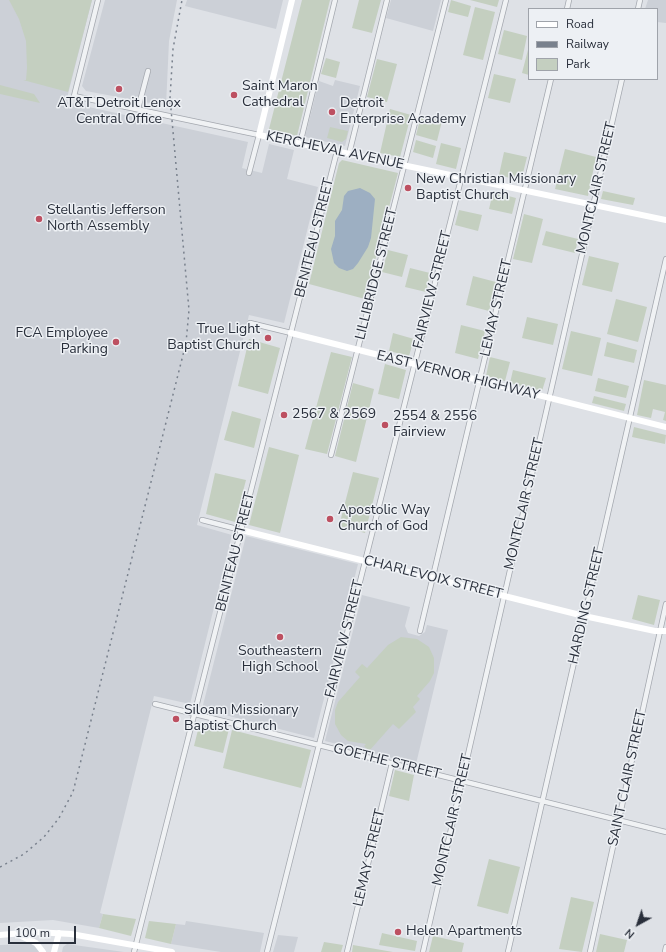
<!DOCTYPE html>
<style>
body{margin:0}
#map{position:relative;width:666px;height:952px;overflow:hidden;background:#dee1e6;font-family:"Nunito Sans",sans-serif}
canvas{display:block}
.legend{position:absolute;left:528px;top:8px;width:130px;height:72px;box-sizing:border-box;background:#edf0f4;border:1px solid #9fa3aa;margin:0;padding:5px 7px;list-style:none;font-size:12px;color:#292f3b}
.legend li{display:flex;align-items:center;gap:8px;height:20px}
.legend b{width:20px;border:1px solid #9fa3aa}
.north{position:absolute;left:618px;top:904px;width:40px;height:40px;-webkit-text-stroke:3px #edf0f4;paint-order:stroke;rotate:220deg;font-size:11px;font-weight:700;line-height:16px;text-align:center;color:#292f3b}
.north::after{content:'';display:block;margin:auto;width:14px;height:18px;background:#292f3b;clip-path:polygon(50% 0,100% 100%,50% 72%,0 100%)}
.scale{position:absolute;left:8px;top:926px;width:68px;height:18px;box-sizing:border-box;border:2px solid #292f3b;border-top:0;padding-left:5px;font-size:12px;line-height:14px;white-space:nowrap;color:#292f3b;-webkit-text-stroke:3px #edf0f4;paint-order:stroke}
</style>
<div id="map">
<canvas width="666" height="952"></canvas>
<ul class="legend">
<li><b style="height:5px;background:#fff"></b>Road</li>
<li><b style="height:5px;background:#79818d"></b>Railway</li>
<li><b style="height:11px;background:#c4cfc0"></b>Park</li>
</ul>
<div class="north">N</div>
<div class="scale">100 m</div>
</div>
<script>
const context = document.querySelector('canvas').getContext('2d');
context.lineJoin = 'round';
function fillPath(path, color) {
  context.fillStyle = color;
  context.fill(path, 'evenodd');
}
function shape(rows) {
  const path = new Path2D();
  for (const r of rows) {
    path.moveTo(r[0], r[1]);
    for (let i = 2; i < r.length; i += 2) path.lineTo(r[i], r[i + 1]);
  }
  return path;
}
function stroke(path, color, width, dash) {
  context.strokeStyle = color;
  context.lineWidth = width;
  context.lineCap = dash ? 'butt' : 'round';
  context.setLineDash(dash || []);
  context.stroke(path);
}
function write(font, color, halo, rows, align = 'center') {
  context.font = font + ' "Nunito Sans",sans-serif';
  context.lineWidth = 3;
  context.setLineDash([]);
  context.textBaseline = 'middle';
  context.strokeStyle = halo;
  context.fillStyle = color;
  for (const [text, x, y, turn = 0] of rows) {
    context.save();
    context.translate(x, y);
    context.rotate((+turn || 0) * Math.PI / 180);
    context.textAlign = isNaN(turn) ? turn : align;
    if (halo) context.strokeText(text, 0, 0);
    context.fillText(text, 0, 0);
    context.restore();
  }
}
const built = shape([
 [0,0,92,0,66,102,248,142,242,168,262,173,269,144,294,150,287,179,318,187,284,323,249,315,197,525,232,535,190,704,154,696,100,913,103,914,99,928,53,920,0,923],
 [105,0,177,0,169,41,166,106,86,91,82,86],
 [187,0,283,0,276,29,185,6],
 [391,0,441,0,433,31,386,18],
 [648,0,666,0,666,23,657,22,657,9,645,9],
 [335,80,360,86,345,146,305,137,319,81,333,86],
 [246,536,358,564,314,738,202,709],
 [362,595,410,607,405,626,408,633,419,636,425,632,427,625,448,630,416,764,325,741],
 [186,921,264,933,260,952,221,952,171,944,176,924,185,925],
 [278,935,298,937,294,952,273,952],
 [32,944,41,952,0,952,0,945],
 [67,944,124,952,62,952,63,947]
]);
const green = shape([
 [9,0,92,0,68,92,23,80,26,80,27,68,26,41,19,19],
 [302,0,330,0,297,136,269,129],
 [359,0,381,0,372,33,352,28],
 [451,0,471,6,468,17,448,12],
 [470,0,499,0,497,7],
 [475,7,495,12,483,60,463,55],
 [504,30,527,36,522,60,498,54],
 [529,46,529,75,522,73],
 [326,58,340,62,336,78,321,74],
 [377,59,397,64,387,102,367,97],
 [494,74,516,79,510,103,488,98],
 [0,85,34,94,40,103,0,94],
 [390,109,411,115,400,157,380,153],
 [421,116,442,121,437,141,416,135],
 [330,127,348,131,346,139,342,142,327,138],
 [416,140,436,146,433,158,413,152],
 [441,143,461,148,456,169,436,164],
 [565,149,596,157,588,196,555,189],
 [504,152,527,157,521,181,499,175],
 [342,160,398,173,365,299,309,284,339,163],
 [603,191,635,198,633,205,601,199],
 [493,192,516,198,512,214,489,209],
 [459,210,482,215,478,231,455,225],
 [524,214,543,219,532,263,513,259],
 [546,231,578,239,575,253,542,245],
 [388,250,408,255,402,277,382,272],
 [589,256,619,263,612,292,582,285],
 [410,268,430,273,426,292,405,287],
 [473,276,496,282,489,311,466,305],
 [616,299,647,307,638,342,607,334],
 [527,317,558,324,553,345,522,338],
 [461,325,485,331,478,359,455,353],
 [571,331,601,338,592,376,562,369],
 [393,333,414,339,409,356,389,351],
 [249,339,280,348,268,394,238,386],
 [607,342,637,350,634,363,604,356],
 [331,352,352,357,327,454,305,449],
 [490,357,510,362,505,381,486,376],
 [385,364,406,370,399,399,378,394],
 [513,370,546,378,542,391,510,383],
 [598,378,629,386,626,398,595,391],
 [644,380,666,385,666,421,663,420,665,412,653,409,651,418,637,415],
 [353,383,374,389,356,462,335,456],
 [594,396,626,404,624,411,592,403],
 [232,411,261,419,254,448,224,440],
 [634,427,666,435,665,444,632,437],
 [269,447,299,455,280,533,249,525],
 [353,472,379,478,365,533,339,526],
 [215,473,246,480,235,522,206,514],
 [638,595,660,600,654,625,632,619],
 [401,637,417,639,429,647,434,658,434,673,430,681,417,696,420,699,413,707,416,712,399,729,393,724,369,751,364,746,366,744,348,741,341,735,335,724,335,710,338,702,360,677,355,672,362,664,367,668,388,645],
 [200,722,229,729,223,753,194,746],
 [232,730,311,750,301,788,223,768],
 [395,770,414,775,409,801,389,796],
 [489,859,520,867,508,914,477,906],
 [571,897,594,902,582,952,559,949],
 [103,914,136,919,131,936,99,928],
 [149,921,176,924,171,944,145,938],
 [382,933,417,941,415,951,379,945],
 [600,934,627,940,624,952,596,952],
 [433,936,464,943,462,952,429,952],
 [324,942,343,945,341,952,321,952],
 [353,945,393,952,352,952]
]);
const water = shape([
 [360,188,370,193,375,199,371,238,368,247,358,263,353,269,347,271,339,268,334,263,331,249,335,236,335,221,342,210,344,196,348,191]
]);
const street = shape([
 [98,0,74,96,259,135,249,173],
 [567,9,569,0],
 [638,9,640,0],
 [138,109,148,71],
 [300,144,335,0],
 [349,154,387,0],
 [250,323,291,333],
 [331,455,446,0],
 [202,520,241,530],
 [420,631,551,79],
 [155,704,666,832],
 [134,952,337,151],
 [267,952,506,0],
 [347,952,392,763],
 [423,952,622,79],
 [508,952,666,259],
 [590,952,666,604],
 [665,952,666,947]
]);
const secondary = shape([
 [292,0,259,135,666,220],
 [291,333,666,427],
 [241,530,584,616,655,631,666,631],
 [17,934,36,943,43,952],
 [0,935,35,932,71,934,172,952],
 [54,952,59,933]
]);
const rail = shape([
 [0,867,24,854,44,837,59,818,73,792,186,343,189,310,170,98,173,49,182,0]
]);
const markers = [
 [119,89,4,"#bd5061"],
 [234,95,4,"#bd5061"],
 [332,112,4,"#bd5061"],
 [408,188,4,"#bd5061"],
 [39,219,4,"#bd5061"],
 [268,338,4,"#bd5061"],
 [116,342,4,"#bd5061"],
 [284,415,4,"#bd5061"],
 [385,425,4,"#bd5061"],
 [330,519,4,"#bd5061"],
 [280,637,4,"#bd5061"],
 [176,719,4,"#bd5061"],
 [398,932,4,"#bd5061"]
];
const poiNames = [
 ["Saint Maron",242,87],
 ["Cathedral",242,103],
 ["AT&T Detroit Lenox",119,104,"center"],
 ["Central Office",119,120,"center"],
 ["Detroit",340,104],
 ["Enterprise Academy",340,120],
 ["New Christian Missionary",416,180],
 ["Baptist Church",416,196],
 ["Stellantis Jefferson",47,211],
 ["North Assembly",47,227],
 ["True Light",260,330,"right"],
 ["Baptist Church",260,346,"right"],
 ["FCA Employee",108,334,"right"],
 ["Parking",108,350,"right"],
 ["2567 & 2569",292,415],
 ["2554 & 2556",393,417],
 ["Fairview",393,433],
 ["Apostolic Way",338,511],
 ["Church of God",338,527],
 ["Southeastern",280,652,"center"],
 ["High School",280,668,"center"],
 ["Siloam Missionary",184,711],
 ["Baptist Church",184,727],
 ["Helen Apartments",406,932]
];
const streetNames = [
 ["KERCHEVAL AVENUE",335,151,12],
 ["MONTCLAIR STREET",597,188,-77],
 ["BENITEAU STREET",315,238,-76],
 ["LILLIBRIDGE STREET",377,274,-76],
 ["FAIRVIEW STREET",433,290,-76],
 ["LEMAY STREET",497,308,-77],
 ["EAST VERNOR HIGHWAY",458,376,14],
 ["MONTCLAIR STREET",525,504,-77],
 ["BENITEAU STREET",236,552,-76],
 ["CHARLEVOIX STREET",433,578,14],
 ["HARDING STREET",587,606,-77],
 ["FAIRVIEW STREET",345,639,-76],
 ["GOETHE STREET",387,762,14],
 ["SAINT CLAIR STREET",628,778,-78],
 ["MONTCLAIR STREET",453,820,-77],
 ["LEMAY STREET",370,858,-77]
];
fillPath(built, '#ccd0d7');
fillPath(green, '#c4cfc0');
fillPath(water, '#9dafc2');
stroke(street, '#a4a8af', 6);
stroke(street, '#f0f2f4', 4.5);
stroke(secondary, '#fff', 6);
stroke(rail, '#79818d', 1.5, [2, 4]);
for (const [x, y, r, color] of markers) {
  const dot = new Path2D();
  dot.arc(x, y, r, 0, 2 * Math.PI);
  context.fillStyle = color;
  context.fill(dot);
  stroke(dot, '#edf0f4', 1.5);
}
write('14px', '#292f3b', '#edf0f4', poiNames, 'left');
write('14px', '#292f3b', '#edf0f4', streetNames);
</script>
